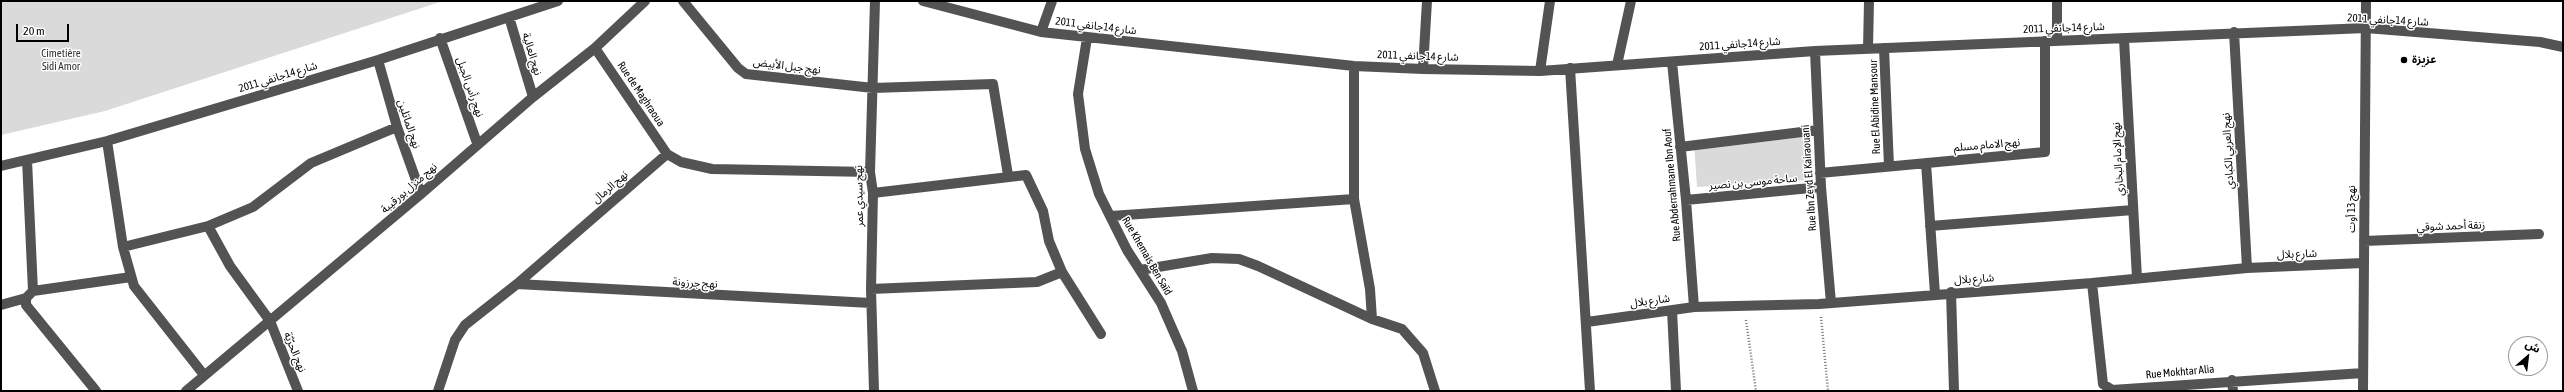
<!DOCTYPE html>
<meta charset="utf-8">
<style>
body{margin:0}
#map{position:relative;width:2564px;height:392px;overflow:hidden;background:#fff;font-family:"Asap Condensed","Noto Sans Arabic",sans-serif}
canvas{display:block}
.frame{position:absolute;inset:0;border:2px solid #000;pointer-events:none}
.north{position:absolute;left:2508px;top:336px;width:40px;height:40px;box-sizing:border-box;background:#fff;border:1px solid #999;border-radius:50%;rotate:28deg;font-size:11px;font-weight:700;line-height:16px;text-align:center;color:#000}
.north::after{content:'';display:block;margin:auto;width:14px;height:18px;background:#000;clip-path:polygon(50% 0,100% 100%,50% 72%,0 100%)}
.scale{position:absolute;left:16px;top:24px;width:53px;height:18px;box-sizing:border-box;border:2px solid #000;border-top:0;padding-left:5px;font-size:12px;line-height:14px;white-space:nowrap;color:#000;-webkit-text-stroke:3px #fff;paint-order:stroke}
</style>
<div id="map">
<canvas width="2564" height="392"></canvas>
<div class="frame"></div>
<div class="north">ش</div>
<div class="scale">20 m</div>
</div>
<script>
const context = document.querySelector('canvas').getContext('2d');
context.lineJoin = 'round';
function fillPath(path, color) {
  context.fillStyle = color;
  context.fill(path, 'evenodd');
}
function shape(rows) {
  const path = new Path2D();
  for (const r of rows) {
    path.moveTo(r[0], r[1]);
    for (let i = 2; i < r.length; i += 2) path.lineTo(r[i], r[i + 1]);
  }
  return path;
}
function stroke(path, color, width, dash) {
  context.strokeStyle = color;
  context.lineWidth = width;
  context.lineCap = dash ? 'butt' : 'round';
  context.setLineDash(dash || []);
  context.stroke(path);
}
function write(font, color, halo, rows, align = 'center') {
  context.font = font + ' "Asap Condensed","Noto Sans Arabic",sans-serif';
  context.lineWidth = 3;
  context.setLineDash([]);
  context.textBaseline = 'middle';
  context.strokeStyle = halo;
  context.fillStyle = color;
  for (const [text, x, y, turn = 0] of rows) {
    context.save();
    context.translate(x, y);
    context.rotate((+turn || 0) * Math.PI / 180);
    context.textAlign = isNaN(turn) ? turn : align;
    if (halo) context.strokeText(text, 0, 0);
    context.fillText(text, 0, 0);
    context.restore();
  }
}
const green = shape([
 [1,1,443,1,105,111,1,135],
 [1805,136,1807,180,1697,187,1694,142]
]);
const path = shape([
 [1821,317,1828,391],
 [1746,320,1756,391]
]);
const minor = shape([
 [683,1,738,68,746,74,873,88,993,84,1008,175],
 [923,1,1041,32,1354,66,1423,69,1540,71,1815,51,2366,28,2540,42,2563,47],
 [2057,1,2057,40],
 [509,17,533,97],
 [1041,32,1052,1],
 [2234,32,2247,268],
 [440,38,477,143],
 [1087,38,1078,94,1085,149,1099,194,1127,250,1161,303,1182,351,1193,391],
 [2124,39,2137,278],
 [595,48,667,154,681,162,712,169,870,172],
 [1884,48,1889,166],
 [1868,49,1869,1],
 [1815,51,1821,187,1831,303],
 [378,60,397,127,421,194],
 [1672,62,1686,200,1694,307],
 [1617,65,1631,1],
 [1354,66,1354,199,1370,289,1372,319],
 [1570,68,1590,391],
 [1423,69,1427,1],
 [1540,71,1550,1],
 [107,141,123,247,134,286,204,375],
 [1680,147,1818,130],
 [27,160,33,291],
 [1926,163,1935,294],
 [1,166,107,141,378,60,558,1],
 [1820,173,2045,152,2045,41],
 [873,193,1026,175,1043,211,1049,241,1062,272,1101,334],
 [1686,200,1821,187],
 [1111,216,1354,199],
 [1930,226,2133,210],
 [2364,241,2539,234],
 [123,247,208,226],
 [1140,270,1212,258,1239,259,1258,266,1372,319,1402,329,1423,353,1435,391],
 [2092,283,2103,384,2112,390,2363,373],
 [517,284,871,303],
 [871,289,1037,282,1062,272],
 [1951,292,1954,391],
 [1,305,26,298],
 [1672,310,1676,391],
 [1587,322,1694,307,1819,304,2092,283,2247,268,2363,263],
 [2232,380,2233,391],
 [96,391,26,305,26,298,33,291,131,277],
 [186,391,421,194,533,97,595,48,645,1],
 [298,391,270,321,230,266,208,226,253,207,311,163,397,127],
 [438,391,455,340,465,325,517,284,667,154],
 [874,391,871,289,873,193,870,172,875,1],
 [2363,391,2366,1]
]);
const markers = [
 [2404,60,4,"#000"]
];
const streetNames = [
 ["شارع 14جانفي 2011",2388,20,3],
 ["شارع 14جانفي 2011",1096,26,7],
 ["شارع 14جانفي 2011",2064,28,-2],
 ["شارع 14جانفي 2011",1740,44,-4],
 ["نهج العالية",532,54,73],
 ["شارع 14جانفي 2011",1418,56,2],
 ["نهج جبل الأبيض",787,66,7],
 ["شارع 14جانفي 2011",278,77,-17],
 ["نهج رأس الجبل",470,87,71],
 ["Rue de Maghraoua",641,94,56],
 ["Rue El Abidine Mansour",1875,107,-92],
 ["نهج الماتلين",409,124,72],
 ["نهج الامام مسلم",1987,145,-5],
 ["نهج العربي الكبادي",2228,151,-93],
 ["نهج الإمام البخاري",2118,159,-93],
 ["Rue Ibn Zeyd El Kairaouani",1809,178,-94],
 ["ساحة موسى بن نصير",1753,182,-5],
 ["Rue Abderrahmane Ibn Aouf",1672,185,-95],
 ["نهج الرمال",610,187,-41],
 ["نهج منزل بورقيبة",409,188,-41],
 ["نهج سيدي عمر",859,196,-91],
 ["نهج 13 أوت",2352,209,-90],
 ["زنقة أحمد شوقي",2451,226,-2],
 ["شارع بلال",2297,254,-2],
 ["Rue Khemais Ben Saïd",1147,256,60],
 ["شارع بلال",1974,279,-4],
 ["نهج جرزونة",695,283,3],
 ["شارع بلال",1650,301,-8],
 ["نهج الحرّيّة",295,352,68],
 ["Rue Mokhtar Alia",2180,372,-5]
];
const parkNames = [
 ["Cimetière",61,54],
 ["Sidi Amor",61,67]
];
const poiNames = [
 ["عزيزة",2412,60]
];
fillPath(green, '#dadada');
stroke(path, '#757575', 2.5, [1, 2]);
stroke(minor, '#535353', 10);
for (const [x, y, r, color] of markers) {
  const dot = new Path2D();
  dot.arc(x, y, r, 0, 2 * Math.PI);
  context.fillStyle = color;
  context.fill(dot);
  stroke(dot, '#fff', 1.5);
}
write('11px', '#000', '#fff', streetNames);
write('11px', '#313131', '#fff', parkNames);
write('bold 11px', '#000', '#fff', poiNames, 'left');
</script>
